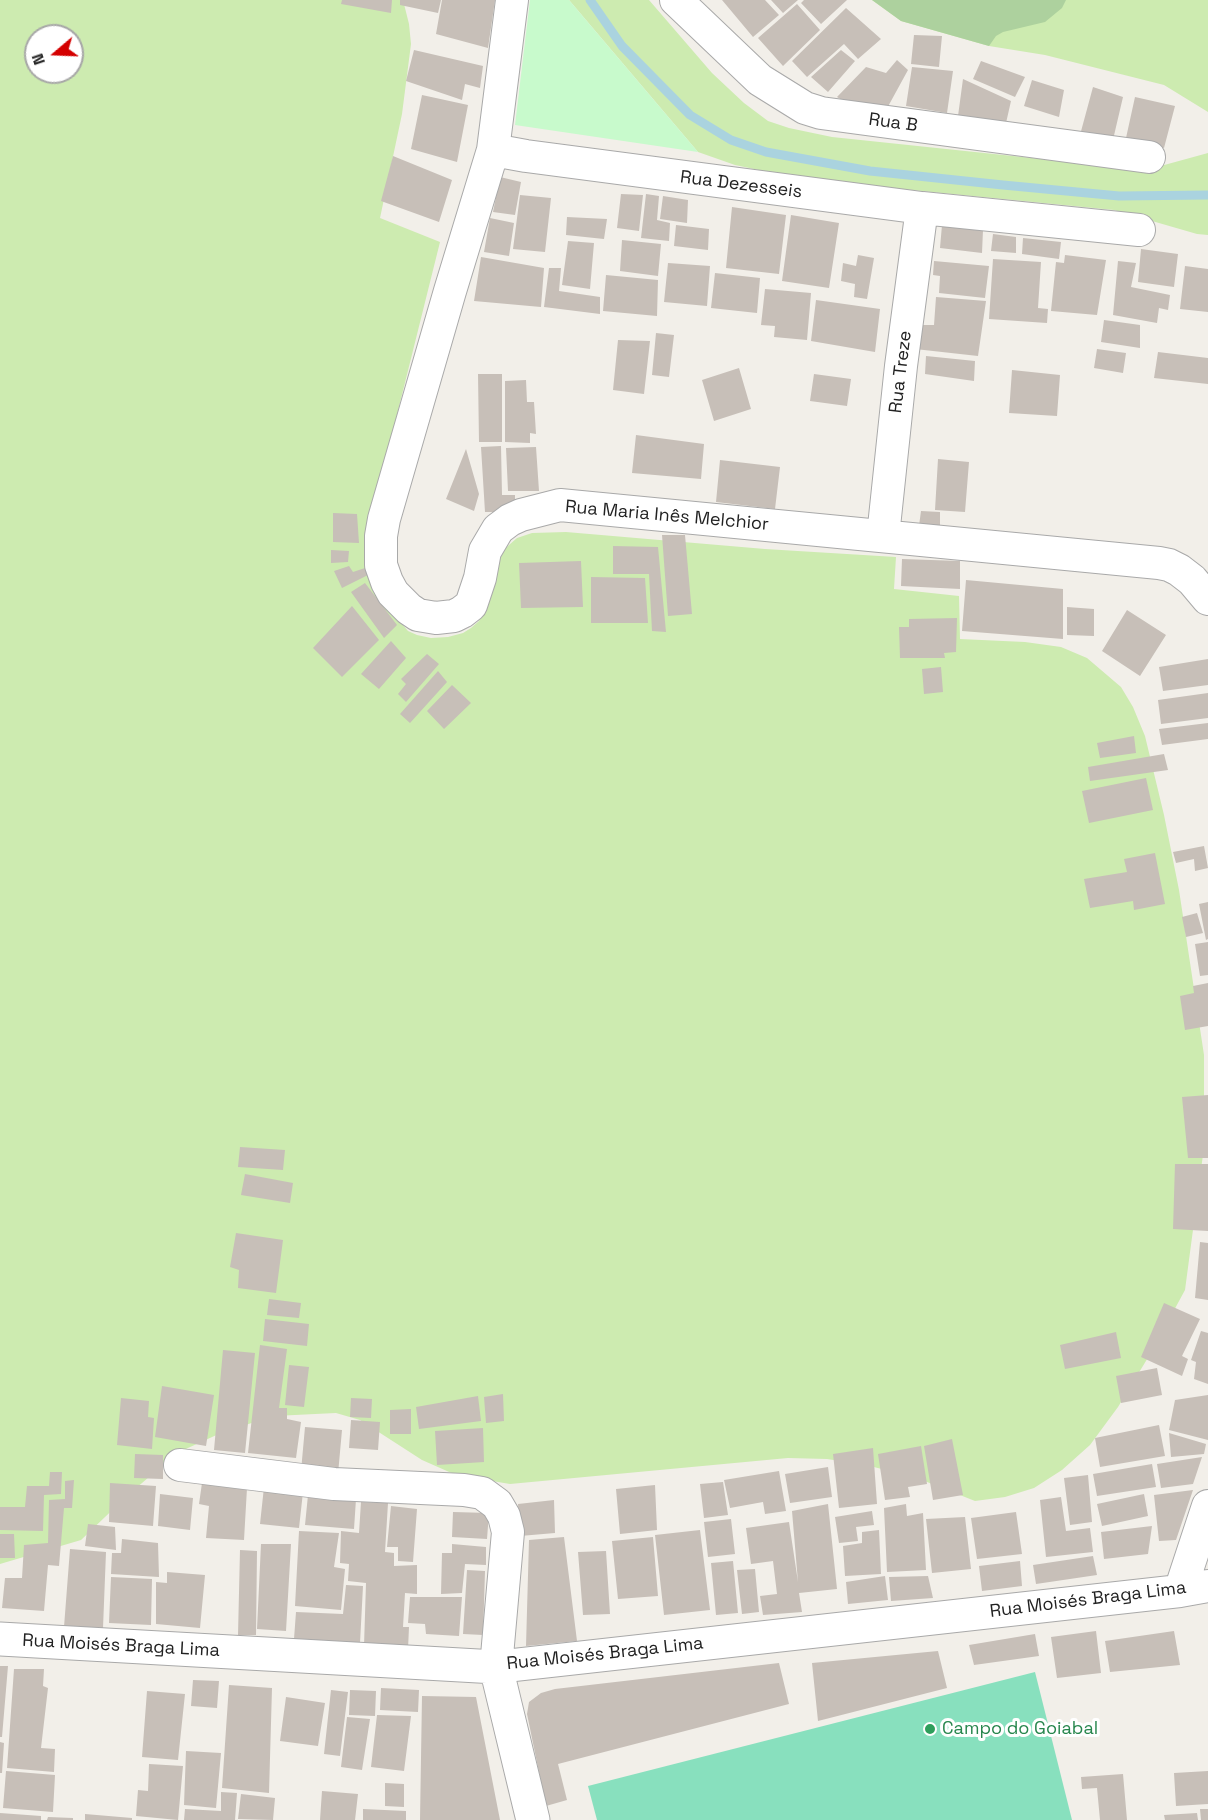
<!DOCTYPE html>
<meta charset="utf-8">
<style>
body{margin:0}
#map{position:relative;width:1208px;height:1820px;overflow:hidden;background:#f2efe9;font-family:"Space Grotesk",sans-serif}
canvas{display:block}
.north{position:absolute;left:24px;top:24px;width:60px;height:60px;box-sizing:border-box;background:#fff;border:2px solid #a7a7a7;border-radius:50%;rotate:251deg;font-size:16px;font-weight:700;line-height:24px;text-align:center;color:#222}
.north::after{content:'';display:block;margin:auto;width:21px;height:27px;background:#d40000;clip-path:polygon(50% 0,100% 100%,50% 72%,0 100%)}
</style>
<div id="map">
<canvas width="1208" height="1820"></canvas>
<div class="north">N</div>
</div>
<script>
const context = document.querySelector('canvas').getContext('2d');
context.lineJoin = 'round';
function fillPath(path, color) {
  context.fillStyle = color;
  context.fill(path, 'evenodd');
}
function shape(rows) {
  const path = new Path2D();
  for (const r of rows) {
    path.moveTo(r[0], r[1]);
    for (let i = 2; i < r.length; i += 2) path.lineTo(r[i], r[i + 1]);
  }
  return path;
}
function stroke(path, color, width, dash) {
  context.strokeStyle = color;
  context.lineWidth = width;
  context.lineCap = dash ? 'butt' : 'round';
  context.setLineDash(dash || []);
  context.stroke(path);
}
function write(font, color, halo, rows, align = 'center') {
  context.font = font + ' "Space Grotesk",sans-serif';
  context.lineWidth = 6;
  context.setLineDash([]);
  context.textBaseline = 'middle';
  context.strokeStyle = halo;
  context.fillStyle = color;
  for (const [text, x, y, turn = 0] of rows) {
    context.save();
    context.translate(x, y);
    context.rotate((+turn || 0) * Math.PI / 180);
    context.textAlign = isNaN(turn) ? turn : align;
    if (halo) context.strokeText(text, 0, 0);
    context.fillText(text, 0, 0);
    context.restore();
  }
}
const grass = shape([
 [0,0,403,0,409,24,411,44,402,114,380,218,440,242,377,495,386,605,408,631,417,635,431,638,448,637,463,633,471,628,479,621,486,607,501,552,517,538,532,533,566,532,765,549,896,557,894,589,959,596,960,639,1025,642,1061,647,1087,658,1121,687,1133,707,1145,736,1164,815,1179,890,1204,1055,1204,1147,1185,1290,1152,1351,1118,1407,1090,1445,1062,1470,1034,1488,1005,1497,975,1501,917,1478,866,1465,827,1459,788,1458,510,1484,456,1475,422,1460,360,1420,336,1413,274,1416,223,1432,177,1453,128,1495,81,1540,0,1564],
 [36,36,72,36,72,72,36,72],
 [569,0,649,0,712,73,744,103,768,121,789,128,832,137,1070,162,1157,167,1208,153,1208,235,1197,234,1114,210,831,182,773,173,735,165,698,152],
 [872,0,1208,0,1208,112,1164,85,1045,55,989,46,901,21]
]);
const forest = shape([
 [872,0,1066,0,1062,8,1045,22,1003,32,996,36,989,46,901,21]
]);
const park = shape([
 [530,0,569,0,698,152,515,125]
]);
const pitch = shape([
 [1035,1672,1072,1820,597,1820,588,1786]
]);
const stream = shape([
 [590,0,622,46,690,115,731,140,766,152,870,171,1003,185,1119,196,1208,195]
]);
const building = shape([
 [342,0,392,0,391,13,341,4],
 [400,0,441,0,438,13,400,5],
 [442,0,495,0,488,48,436,34],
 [722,0,765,0,779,15,753,37],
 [771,0,798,0,783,13],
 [804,0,847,0,821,24,801,3],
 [797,4,820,30,783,66,758,38],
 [846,8,881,39,858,59,844,44,807,77,792,61],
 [914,35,942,36,939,67,911,64],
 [414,50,483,66,480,88,465,84,462,100,406,81],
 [841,50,855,61,828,92,811,77],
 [897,60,908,70,885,112,857,109,837,97,866,67,886,73],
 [981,61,1025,77,1015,97,973,79],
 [912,67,953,71,947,113,906,106],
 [963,79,1011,101,1006,123,958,116],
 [1032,80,1064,90,1059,117,1024,106],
 [1093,87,1123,97,1112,144,1080,135],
 [422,95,468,105,457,162,411,149],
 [1135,97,1175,106,1164,148,1126,138],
 [393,156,452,180,439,222,381,201],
 [500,177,521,182,515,215,493,212],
 [621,194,643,195,639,231,617,228],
 [646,194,659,196,657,220,670,223,669,241,641,238],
 [520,195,551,198,545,252,513,249],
 [663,196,688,200,687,223,660,219],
 [732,207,786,215,779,274,726,268],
 [791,215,839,223,829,288,782,281],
 [567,217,607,219,604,239,566,235],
 [490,218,514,223,509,256,484,252],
 [676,225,709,229,708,250,674,246],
 [942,225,983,230,982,253,940,248],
 [993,234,1016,237,1016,253,991,251],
 [1023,238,1061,242,1059,259,1022,254],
 [622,240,661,244,658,276,620,271],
 [568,241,594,243,590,289,562,285],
 [1141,249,1178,254,1174,287,1138,282],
 [858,255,874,258,867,299,854,297,855,284,841,281,843,263,856,266],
 [1065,255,1106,260,1097,315,1051,311,1056,262,1064,263],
 [481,257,544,268,541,307,474,301],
 [993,259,1041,262,1038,308,1048,309,1047,323,989,319],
 [934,261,989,266,985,298,939,293,940,276,933,275],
 [1118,261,1136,263,1131,287,1170,295,1168,310,1159,308,1157,323,1113,315],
 [668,263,710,266,707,306,664,302],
 [1185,266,1208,269,1208,312,1180,309],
 [549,268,561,268,559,291,600,297,600,314,544,307],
 [715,273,760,278,757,313,711,308],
 [606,275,658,280,657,316,603,311],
 [765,289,811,293,807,340,774,337,775,326,761,325],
 [936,297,986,301,978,356,915,349,917,325,934,325],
 [816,300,880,309,875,352,811,341],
 [1104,320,1140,325,1140,348,1101,342],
 [656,333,674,335,669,377,652,375],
 [618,340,650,341,644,394,613,390],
 [1097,349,1126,353,1123,373,1094,368],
 [1158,352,1208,358,1208,384,1154,378],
 [926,356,975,361,974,381,925,374],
 [739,368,751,409,714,421,702,380],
 [1012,370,1060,375,1057,416,1009,413],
 [478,374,502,374,502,442,479,442],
 [814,374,851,379,847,406,810,401],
 [526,380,527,402,534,402,536,434,530,433,530,443,505,442,505,381],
 [636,435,704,444,701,479,632,473],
 [501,446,502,495,515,495,515,512,485,512,481,447],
 [536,447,539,491,508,491,506,448],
 [466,449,479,494,474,511,446,499],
 [938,459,969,462,965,512,935,510],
 [720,460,780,467,775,509,716,502],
 [921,511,940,512,940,536,918,533],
 [333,513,357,514,359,543,333,542],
 [662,535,685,535,692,614,668,616],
 [613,546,658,547,666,632,652,631,649,574,613,574],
 [331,550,349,551,348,562,331,563],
 [902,559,960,561,960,589,901,586],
 [581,561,583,607,521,608,519,563],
 [349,566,353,572,365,568,368,575,342,588,334,571],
 [591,577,645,578,648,623,591,623],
 [966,580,1063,589,1063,639,962,631],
 [365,583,397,625,384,638,351,592],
 [352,606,379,640,342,677,313,648],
 [1067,607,1094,609,1094,636,1067,635],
 [1127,610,1166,635,1140,676,1102,651],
 [957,618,956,652,944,653,945,658,900,658,899,627,909,627,909,619],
 [391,641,406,658,379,689,361,674],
 [427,654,439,664,406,702,398,694,406,684,401,679],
 [1208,659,1208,685,1163,691,1159,667],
 [941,667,943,692,924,694,922,669],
 [438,671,447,682,410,723,400,714],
 [452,685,471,703,444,729,427,711],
 [1208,693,1208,718,1161,724,1158,700],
 [1208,723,1208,739,1162,745,1159,729],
 [1134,736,1136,753,1100,758,1097,743],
 [1164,754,1168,770,1090,781,1088,767],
 [1146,778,1153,810,1089,823,1082,791],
 [1204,846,1208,868,1195,871,1194,859,1176,863,1173,852],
 [1155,853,1165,904,1134,910,1133,901,1090,908,1084,879,1127,872,1124,859],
 [1208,902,1208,939,1206,940,1199,904],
 [1197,913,1203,933,1186,937,1182,917],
 [1208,942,1208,975,1200,976,1195,944],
 [1208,983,1208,1026,1185,1030,1180,996,1194,993,1193,986],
 [1208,1095,1208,1158,1188,1158,1182,1097],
 [240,1147,285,1150,283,1170,238,1167],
 [1175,1164,1208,1164,1208,1231,1173,1229],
 [245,1174,293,1183,290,1203,241,1195],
 [236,1233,283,1240,276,1293,238,1288,239,1270,230,1267],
 [1200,1242,1208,1243,1208,1300,1195,1298],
 [269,1299,301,1303,299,1318,267,1315],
 [1164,1303,1200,1319,1182,1356,1188,1359,1182,1376,1141,1357],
 [265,1319,309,1324,307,1346,263,1341],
 [1201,1331,1208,1333,1208,1384,1194,1379,1196,1362,1191,1360],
 [1116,1332,1121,1358,1065,1369,1060,1345],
 [260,1345,287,1349,279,1408,287,1408,287,1419,301,1422,296,1458,248,1453],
 [223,1350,255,1353,245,1453,214,1450],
 [289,1365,309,1367,304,1407,285,1405],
 [1157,1368,1162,1395,1121,1403,1116,1376],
 [162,1386,214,1395,206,1446,155,1437],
 [503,1394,504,1421,486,1423,484,1397],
 [1208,1395,1208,1440,1169,1430,1175,1400],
 [478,1396,481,1421,419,1429,416,1407],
 [121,1398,149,1401,148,1417,154,1418,152,1449,117,1445],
 [351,1398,372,1399,371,1418,350,1417],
 [411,1409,411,1434,390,1434,390,1410],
 [351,1420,380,1422,378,1450,349,1448],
 [1159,1425,1165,1456,1100,1467,1095,1438],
 [305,1427,342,1430,338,1474,301,1471],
 [483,1428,484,1462,437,1465,435,1431],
 [1169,1433,1206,1444,1204,1454,1171,1457],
 [952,1439,963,1495,933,1500,924,1446],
 [921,1446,927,1484,908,1487,910,1497,885,1500,878,1454],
 [873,1448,877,1504,839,1508,833,1454],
 [135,1454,163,1455,163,1479,134,1478],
 [1202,1457,1193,1484,1161,1488,1157,1464],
 [1152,1464,1156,1487,1097,1496,1093,1474],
 [828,1467,832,1497,790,1503,785,1474],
 [779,1471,786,1511,765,1514,763,1502,730,1508,724,1480],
 [50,1472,62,1472,61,1494,44,1495,43,1531,0,1530,0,1507,25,1507,27,1486,49,1486],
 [1088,1475,1092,1522,1070,1525,1064,1478],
 [74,1480,72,1508,64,1508,59,1566,48,1565,44,1611,2,1608,5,1578,22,1578,24,1545,48,1543,49,1500,65,1499,65,1481],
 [723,1482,728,1515,704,1518,700,1484],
 [110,1483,156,1486,153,1526,109,1522],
 [202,1483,247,1488,244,1540,206,1538,209,1506,199,1504],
 [655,1485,657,1530,620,1534,616,1489],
 [264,1487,303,1492,299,1528,260,1524],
 [1193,1490,1176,1540,1159,1541,1154,1495],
 [160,1494,193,1498,190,1530,158,1526],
 [1144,1494,1148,1516,1102,1526,1097,1504],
 [308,1495,356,1499,354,1529,305,1525],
 [1061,1497,1066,1531,1090,1528,1093,1552,1046,1557,1040,1500],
 [554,1500,555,1533,520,1536,518,1504],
 [361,1502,388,1503,385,1552,394,1553,394,1566,417,1565,417,1594,405,1593,403,1627,409,1627,408,1649,364,1646,366,1583,348,1581,349,1564,340,1563,341,1531,359,1533],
 [828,1504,837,1589,799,1593,802,1612,763,1615,760,1596,777,1594,773,1561,751,1564,746,1528,789,1522,798,1582,792,1511],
 [906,1504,907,1516,923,1513,926,1570,887,1572,884,1508],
 [391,1506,417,1509,413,1562,398,1561,398,1547,387,1547],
 [872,1511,874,1525,856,1527,858,1541,839,1543,835,1517],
 [453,1512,489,1513,487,1539,452,1537],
 [1016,1512,1022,1554,977,1559,971,1518],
 [965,1517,971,1569,932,1573,926,1519],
 [731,1519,735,1554,708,1557,704,1522],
 [88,1524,115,1527,116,1550,85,1546],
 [1152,1526,1148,1554,1104,1559,1101,1532],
 [700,1530,710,1610,664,1615,655,1535],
 [879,1530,881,1574,845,1576,843,1546,862,1543,862,1532],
 [299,1531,339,1533,334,1567,345,1569,341,1610,295,1606],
 [0,1534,14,1534,15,1558,0,1558],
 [564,1537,577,1641,526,1646,529,1540],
 [653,1537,658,1596,618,1599,612,1541],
 [122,1539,158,1543,159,1577,111,1574,112,1553,121,1553],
 [261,1544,291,1544,286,1631,257,1629],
 [452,1544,486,1547,486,1565,465,1564,462,1593,441,1594,442,1553,452,1553],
 [70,1549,106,1552,103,1628,64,1627],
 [240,1550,257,1551,256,1635,238,1635],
 [606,1551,610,1614,583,1615,578,1552],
 [1093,1556,1097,1575,1036,1584,1033,1565],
 [733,1561,738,1613,716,1615,711,1563],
 [1020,1561,1022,1586,982,1591,979,1566],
 [755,1569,759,1612,742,1614,737,1570],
 [467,1570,485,1571,483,1635,463,1634],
 [167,1572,205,1575,200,1628,156,1624,156,1582,167,1583],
 [885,1576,888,1600,848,1604,846,1582],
 [928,1576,933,1598,891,1601,889,1577],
 [111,1577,152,1579,151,1625,109,1623],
 [346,1585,363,1586,360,1643,294,1639,296,1612,343,1614],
 [410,1597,462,1597,459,1636,426,1634,425,1624,408,1623],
 [1096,1631,1101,1673,1057,1678,1051,1637],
 [1174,1631,1180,1665,1110,1672,1105,1641],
 [1035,1634,1039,1656,974,1665,969,1645],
 [938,1651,947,1688,818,1721,812,1663],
 [779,1663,789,1704,558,1764,567,1800,546,1806,527,1714,529,1702,541,1693,555,1689],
 [0,1666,8,1666,2,1737,0,1737],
 [14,1669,44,1669,43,1686,48,1688,41,1748,55,1749,54,1772,7,1768],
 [193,1680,219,1681,217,1708,191,1706],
 [229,1685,272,1688,269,1793,222,1788],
 [381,1688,419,1690,418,1712,380,1710],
 [331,1690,348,1692,340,1756,324,1754],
 [350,1690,376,1691,375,1716,349,1715],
 [147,1691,185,1694,178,1760,142,1757],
 [422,1696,476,1697,500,1820,420,1820],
 [286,1697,325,1703,318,1746,280,1741],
 [377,1715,411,1716,404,1771,371,1767],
 [347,1717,370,1719,362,1770,341,1767],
 [0,1742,4,1743,2,1773,0,1773],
 [186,1751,221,1753,216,1808,184,1805],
 [149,1764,183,1766,178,1820,136,1816,138,1790,148,1791],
 [6,1771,55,1775,53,1812,3,1808],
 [1208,1771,1208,1804,1176,1806,1174,1773],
 [1123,1774,1127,1820,1100,1820,1097,1788,1082,1789,1081,1777],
 [385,1783,404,1784,404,1807,385,1806],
 [322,1791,358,1794,355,1820,320,1820],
 [221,1792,237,1793,235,1820,184,1820,185,1809,221,1811],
 [241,1794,275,1798,273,1820,238,1819],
 [363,1809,406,1811,406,1820,363,1820],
 [1200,1809,1208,1809,1208,1820,1201,1820],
 [0,1813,41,1816,41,1820,0,1820],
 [1197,1813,1198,1820,1165,1820,1164,1815],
 [85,1814,132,1818,132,1820,85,1820],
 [48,1817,73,1818,73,1820,47,1820]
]);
const minor = shape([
 [512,0,493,150,450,291,384,519,381,536,381,565,387,582,393,593,409,609,418,615,436,618,454,616,462,612,471,605,480,578,485,551,498,529,510,520,521,515,560,505,1159,563,1169,565,1179,570,1192,580,1208,599],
 [676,0,760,80,805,108,821,113,1149,157],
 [493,150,526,156,922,208,1139,230],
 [883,536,901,366,922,208],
 [180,1465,334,1484,464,1490,482,1493,497,1504,504,1516,508,1532,496,1667,1180,1591,1208,1586],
 [1180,1591,1208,1506]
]);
const tertiary = shape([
 [0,1639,496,1667,533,1820]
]);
const markers = [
 [930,1729,6,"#2e9e5b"]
];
const streetNames = [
 ["Rua B",893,123,8],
 ["Rua Dezesseis",741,185,7],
 ["Rua Treze",901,372,-83],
 ["Rua Maria Inês Melchior",667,516,5],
 ["Rua Moisés Braga Lima",1088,1600,-7],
 ["Rua Moisés Braga Lima",121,1646,3],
 ["Rua Moisés Braga Lima",605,1654,-6]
];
const leisureNames = [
 ["Campo do Goiabal",942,1729]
];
fillPath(grass, '#cdebb0');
fillPath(forest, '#add19e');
fillPath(park, '#c8facc');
fillPath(pitch, '#88e0be');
stroke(stream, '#aad3df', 9);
fillPath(building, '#c7bfb8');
stroke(minor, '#a9a9a9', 34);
stroke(tertiary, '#a9a9a9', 35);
stroke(minor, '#fff', 32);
stroke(tertiary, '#fff', 33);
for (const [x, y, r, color] of markers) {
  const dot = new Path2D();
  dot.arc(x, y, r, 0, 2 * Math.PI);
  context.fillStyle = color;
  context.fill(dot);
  stroke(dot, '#fff', 2);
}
write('18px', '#222', '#fff', streetNames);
write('18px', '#27864d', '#fff', leisureNames, 'left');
</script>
